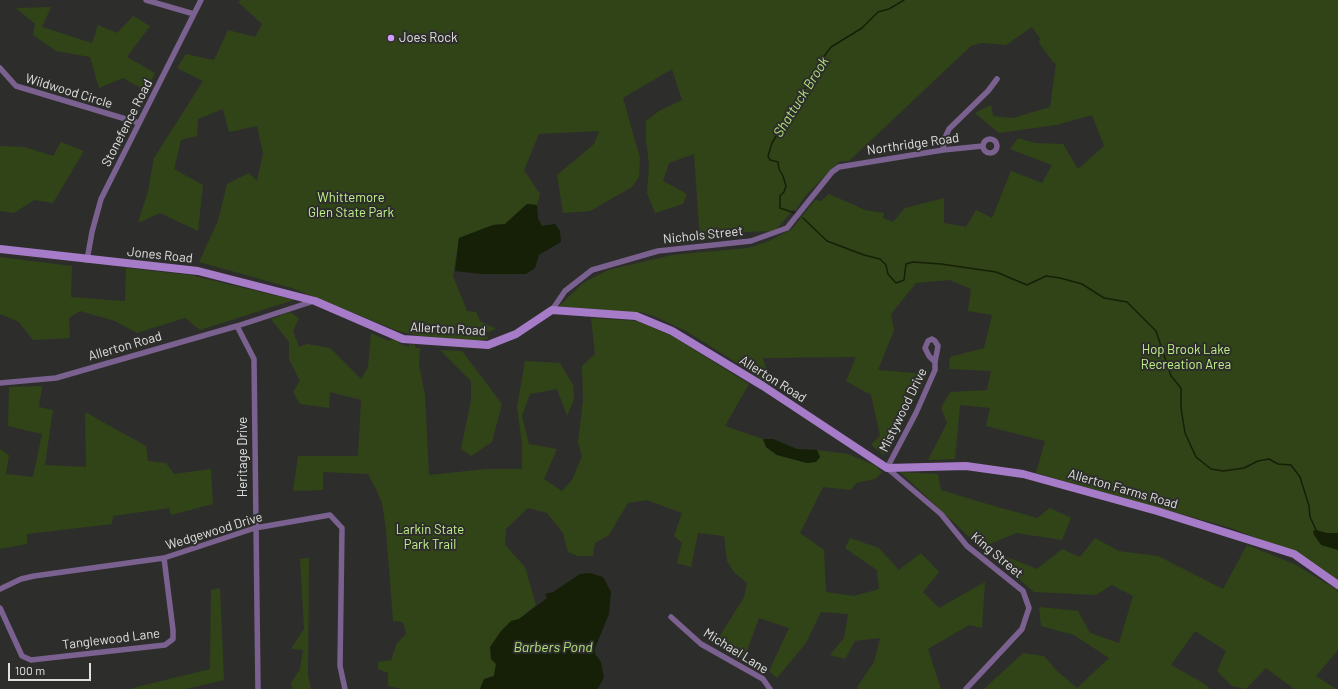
<!DOCTYPE html>
<style>
body{margin:0}
#map{position:relative;width:1338px;height:689px;overflow:hidden;background:#2d2e2c;font-family:Barlow,sans-serif}
canvas{display:block}
.scale{position:absolute;left:8px;top:663px;width:83px;height:18px;box-sizing:border-box;border:2px solid #e0e1df;border-top:0;padding-left:5px;font-size:12px;line-height:14px;white-space:nowrap;color:#e0e1df;-webkit-text-stroke:3px #2d2e2c;paint-order:stroke}
</style>
<div id="map">
<canvas width="1338" height="689"></canvas>
<div class="scale">100 m</div>
</div>
<script>
const context = document.querySelector('canvas').getContext('2d');
context.lineJoin = 'round';
function fillPath(path, color) {
  context.fillStyle = color;
  context.fill(path, 'evenodd');
}
function shape(rows) {
  const path = new Path2D();
  for (const r of rows) {
    if (r.length === 3) {
      path.moveTo(r[0] + r[2], r[1]);
      path.arc(r[0], r[1], r[2], 0, 2 * Math.PI);
      continue;
    }
    path.moveTo(r[0], r[1]);
    for (let i = 2; i < r.length; i += 2) path.lineTo(r[i], r[i + 1]);
  }
  return path;
}
function stroke(path, color, width, dash) {
  context.strokeStyle = color;
  context.lineWidth = width;
  context.lineCap = dash ? 'butt' : 'round';
  context.setLineDash(dash || []);
  context.stroke(path);
}
function write(font, color, halo, rows, align = 'center') {
  context.font = font + ' Barlow,sans-serif';
  context.lineWidth = 4;
  context.setLineDash([]);
  context.textBaseline = 'middle';
  context.strokeStyle = halo;
  context.fillStyle = color;
  for (const [text, x, y, turn = 0] of rows) {
    context.save();
    context.translate(x, y);
    context.rotate((+turn || 0) * Math.PI / 180);
    context.textAlign = isNaN(turn) ? turn : align;
    if (halo) context.strokeText(text, 0, 0);
    context.fillText(text, 0, 0);
    context.restore();
  }
}
const green = shape([
 [241,0,1338,0,1338,581,1302,556,1231,528,1036,473,1045,441,986,426,990,408,960,405,955,459,928,460,947,423,941,408,950,392,987,390,991,371,949,369,950,357,984,348,992,315,968,311,971,289,950,280,916,283,891,314,894,330,878,370,927,374,884,455,871,445,880,435,871,395,846,381,856,357,763,358,771,386,731,359,686,331,654,316,640,312,638,313,559,306,583,283,608,270,672,255,748,248,769,241,792,229,815,200,821,201,829,194,865,210,884,213,883,218,893,222,905,208,944,198,944,223,966,227,976,210,992,218,1011,171,1042,183,1052,165,1010,149,1018,138,1035,143,1063,144,1078,169,1104,146,1092,115,1056,125,999,133,975,113,991,105,993,116,1013,118,1050,107,1056,64,1053,62,1039,43,1040,38,1032,27,1006,45,982,43,971,46,849,161,840,161,806,195,795,211,794,209,775,231,745,232,700,240,694,154,669,163,663,181,687,194,683,204,655,213,647,193,649,165,646,139,646,121,659,111,682,100,672,69,623,98,640,158,639,177,632,187,590,211,563,213,557,175,594,144,599,131,539,134,524,170,540,194,537,205,527,204,505,224,493,225,459,238,453,276,467,311,476,312,480,321,496,329,486,333,488,339,473,341,420,336,398,331,292,288,199,262,218,221,227,184,249,173,257,181,263,153,257,126,229,132,223,109,198,119,197,136,181,140,174,169,203,185,198,231,160,213,138,223,148,191,154,158,203,81,177,68,186,54,214,60,228,30,255,37,262,24,238,2],
 [51,7,42,27,92,43,98,25,117,33,133,16,150,26,127,57,155,73,146,91,123,78,99,88,90,57,56,51,33,35,35,24,16,8],
 [61,142,84,151,53,203,34,200,14,213,0,211,0,146,24,147,53,156],
 [0,257,72,266,71,297,125,301,126,268,190,275,294,300,200,330,185,318,137,333,115,321,80,311,69,318,70,338,33,340,19,322,0,314],
 [290,312,299,318,293,331,299,347,307,344,330,348,361,379,368,367,371,333,388,341,393,339,399,341,400,344,409,347,409,344,415,345,416,348,420,348,419,365,425,395,429,475,486,469,522,469,522,444,517,407,525,361,560,363,573,385,574,399,567,416,557,389,530,394,522,416,529,444,557,449,544,479,562,491,572,480,582,456,578,442,583,400,582,366,595,354,591,318,637,321,672,336,749,384,725,426,763,439,766,447,777,455,807,463,820,457,817,450,848,454,876,466,882,472,875,479,856,483,851,490,823,487,800,533,824,550,826,592,854,596,879,589,877,570,845,548,850,538,879,548,899,570,921,553,939,572,923,592,939,608,985,582,982,628,969,625,928,649,941,689,858,689,857,687,874,662,880,638,855,641,845,659,830,655,844,638,848,614,821,612,806,643,777,678,769,671,789,628,759,618,744,659,715,644,744,597,747,583,734,572,727,561,724,536,698,533,691,567,677,563,682,543,674,536,682,513,647,500,628,503,609,535,595,543,593,556,578,556,568,552,563,533,547,513,528,508,506,529,505,545,525,567,536,605,519,619,496,664,494,676,484,680,480,689,401,689,388,686,388,673,378,669,378,662,391,660,397,643,406,634,403,622,393,621,386,529,382,503,376,489,368,474,323,472,323,490,293,491,298,456,358,456,361,400,330,392,329,408,300,404,293,392,300,381,289,359,289,342,271,319],
 [440,350,462,351,502,404,492,442,471,456,461,449,471,400,471,381],
 [42,386,39,407,53,410,45,465,86,467,85,412,146,446,148,461,166,463,174,474,211,469,213,504,171,515,169,508,113,516,112,524,27,534,27,544,0,549,0,449,9,455,6,474,33,477,42,434,8,426,9,387],
 [900,472,938,474,941,490,987,504,1037,518,1050,508,1071,518,1062,540,1016,533,981,548],
 [1095,538,1119,551,1158,556,1223,589,1247,545,1294,564,1336,589,1338,592,1338,650,1316,676,1336,689,1294,689,1266,668,1246,689,1232,686,1217,671,1226,651,1195,631,1171,665,1203,683,1210,689,984,689,1023,653,1044,656,1056,670,1077,688,1109,658,1074,635,1041,626,1039,607,1078,611,1090,633,1119,643,1133,596,1112,585,1096,595,1034,592,999,562,1002,555,1037,569,1062,549,1080,557],
 [309,558,308,675,311,689,292,689,291,683,300,669,303,650,291,649,304,629,300,559],
 [220,588,224,680,186,689,129,689,210,669,211,590]
]);
const water = shape([
 [527,204,537,205,538,218,542,226,555,224,560,231,561,242,539,255,535,268,526,274,481,274,455,271,459,238,493,225,505,224],
 [763,439,773,439,797,449,817,450,820,457,816,462,807,463,777,455,766,447],
 [1316,530,1327,533,1338,533,1338,550,1321,545,1314,535,1313,531],
 [590,573,603,577,611,592,609,614,595,648,595,654,601,662,604,677,599,687,597,689,480,689,484,679,494,676,496,664,491,659,490,647,501,631,511,621,519,619,547,598,545,594,553,592,580,574]
]);
const stream = shape([
 [795,213,780,208,780,196,784,192,786,186,783,176,779,169,778,162,770,160,768,156,772,143,816,70,822,65,825,55,831,47,862,28,878,12,889,9,904,0],
 [803,218,827,241,864,255,880,259,886,265,888,274,896,283,904,280,906,264,913,262,941,264,996,272,1027,285,1046,276,1060,278,1082,284,1104,298,1127,302,1156,331,1171,376,1181,388,1181,408,1185,433,1196,457,1211,469,1223,471,1244,468,1258,461,1269,459,1278,464,1291,465,1300,477,1309,506,1310,517,1317,532]
]);
const street = shape([
 [146,0,194,14],
 [0,68,16,86,139,123],
 [990,146,7],
 [943,150,944,140,949,129,988,91,997,79],
 [87,260,92,232,101,199,201,0],
 [552,310,565,291,592,270,658,251,751,241,787,228,832,172,839,167,943,150,983,146],
 [237,326,254,359,258,689],
 [935,362,929,356,925,348,928,341,932,339,935,341,938,346,935,362,935,370,916,413,887,468,941,514,967,546,1023,591,1029,608,1022,629,966,689],
 [0,383,56,378,237,326,314,301],
 [0,589,21,579,34,576,164,558,255,528,330,515,342,528,340,666,345,689],
 [0,608,22,656,31,660,165,645,173,639,173,630,164,558],
 [671,617,701,644,763,679,770,689]
]);
const secondary = shape([
 [0,249,198,271,315,301,403,339,488,345,516,334,552,310,636,316,672,331,763,386,887,468,966,466,1023,474,1157,511,1294,554,1338,585]
]);
const markers = [
 [391,38,4,"#d29cfd"]
];
const poiNames = [
 ["Joes Rock",399,38]
];
const streetNames = [
 ["Wildwood Circle",69,91,17],
 ["Stonefence Road",127,123,-63],
 ["Northridge Road",913,144,-8],
 ["Nichols Street",703,235,-6],
 ["Jones Road",160,255,6],
 ["Allerton Road",448,329,3],
 ["Allerton Road",125,346,-16],
 ["Allerton Road",773,379,32],
 ["Mistywood Drive",903,410,-64],
 ["Heritage Drive",243,457,-90],
 ["Allerton Farms Road",1123,489,16],
 ["Wedgewood Drive",214,531,-17],
 ["King Street",997,555,40],
 ["Tanglewood Lane",111,639,-7],
 ["Michael Lane",736,651,32]
];
const parkNames = [
 ["Whittemore",351,198],
 ["Glen State Park",351,213],
 ["Hop Brook Lake",1186,350],
 ["Recreation Area",1186,365],
 ["Larkin State",430,530],
 ["Park Trail",430,545]
];
const waterNames = [
 ["Shattuck Brook",801,97,-58],
 ["Barbers Pond",553,647]
];
fillPath(green, '#314417');
fillPath(water, '#152007');
stroke(stream, '#152007', 1.5);
stroke(street, '#7b6190', 5.5);
stroke(secondary, '#a67cc8', 8);
for (const [x, y, r, color] of markers) {
  const dot = new Path2D();
  dot.arc(x, y, r, 0, 2 * Math.PI);
  context.fillStyle = color;
  context.fill(dot);
  stroke(dot, '#2d2e2c', 1.5);
}
write('13px', '#e0e1df', '#2d2e2c', poiNames, 'left');
write('13px', '#e0e1df', '#2d2e2c', streetNames);
write('13px', '#c1f288', '#2d2e2c', parkNames);
write('italic 14px', '#b2e279', '#2d2e2c', waterNames);
</script>
